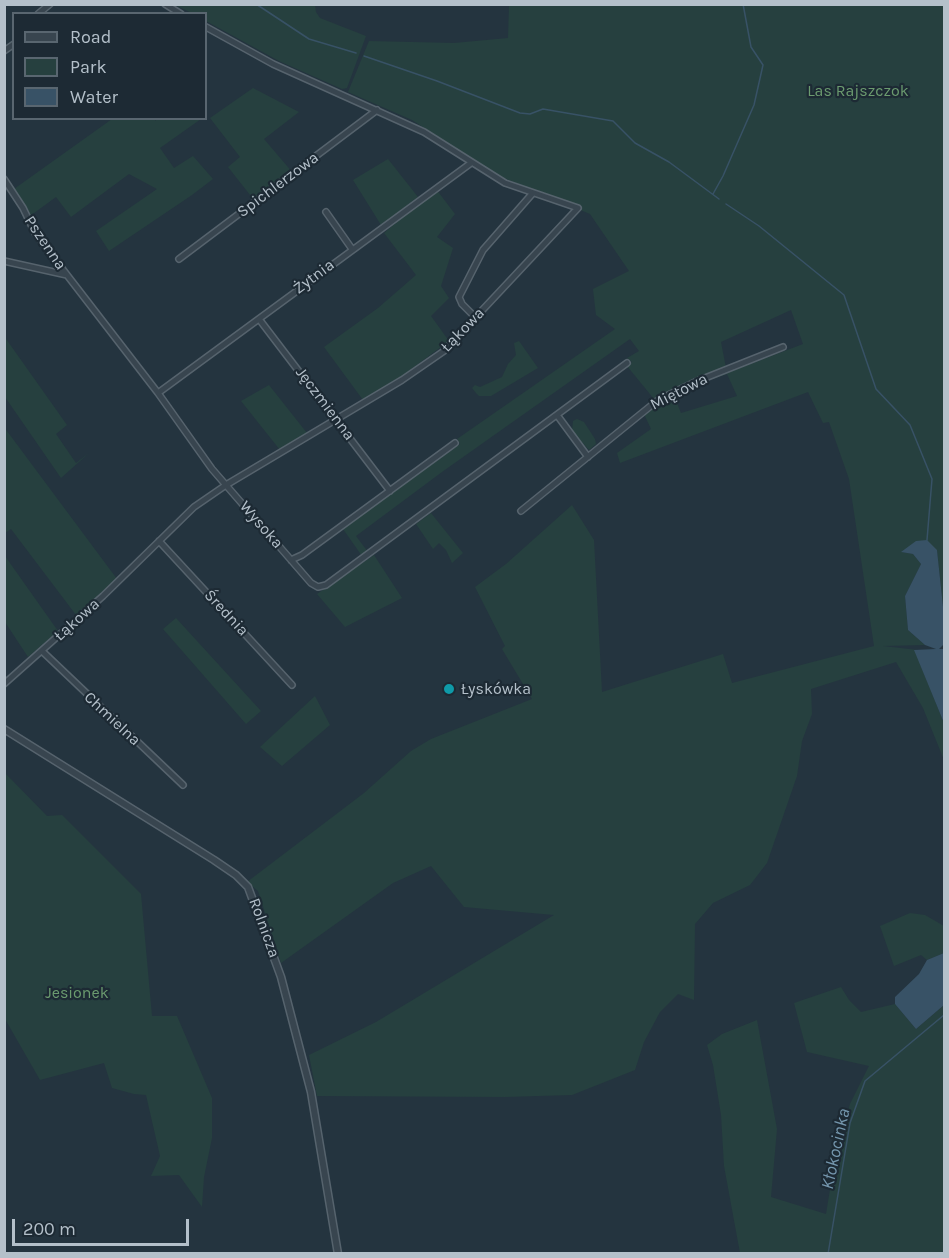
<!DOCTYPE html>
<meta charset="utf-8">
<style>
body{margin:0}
#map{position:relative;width:949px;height:1258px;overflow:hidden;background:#24343f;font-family:Karla,sans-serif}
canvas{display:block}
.frame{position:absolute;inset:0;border:6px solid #b4c0ca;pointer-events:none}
.legend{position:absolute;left:12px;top:12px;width:195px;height:108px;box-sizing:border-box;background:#1d2a34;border:2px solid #596670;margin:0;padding:8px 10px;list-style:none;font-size:18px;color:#b4c0ca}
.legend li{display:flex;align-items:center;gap:12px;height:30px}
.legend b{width:30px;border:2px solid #596670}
.scale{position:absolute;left:12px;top:1219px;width:177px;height:27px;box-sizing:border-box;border:3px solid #b4c0ca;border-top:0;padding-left:8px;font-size:18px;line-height:21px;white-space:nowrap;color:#b4c0ca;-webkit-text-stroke:4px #1d2a34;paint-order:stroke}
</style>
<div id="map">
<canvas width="949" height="1258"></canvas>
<div class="frame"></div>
<ul class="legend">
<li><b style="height:8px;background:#38454f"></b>Road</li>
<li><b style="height:16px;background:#26403f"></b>Park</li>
<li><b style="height:16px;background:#385266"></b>Water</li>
</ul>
<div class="scale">200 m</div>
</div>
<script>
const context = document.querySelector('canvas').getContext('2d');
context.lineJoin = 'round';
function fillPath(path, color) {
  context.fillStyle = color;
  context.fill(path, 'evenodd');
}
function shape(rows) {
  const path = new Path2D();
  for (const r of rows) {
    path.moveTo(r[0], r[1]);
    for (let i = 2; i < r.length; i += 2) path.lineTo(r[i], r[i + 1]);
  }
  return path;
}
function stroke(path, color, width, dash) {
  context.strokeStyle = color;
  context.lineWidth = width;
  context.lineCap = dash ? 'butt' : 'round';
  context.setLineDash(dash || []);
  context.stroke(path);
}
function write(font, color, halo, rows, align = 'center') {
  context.font = font + ' Karla,sans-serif';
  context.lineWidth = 4.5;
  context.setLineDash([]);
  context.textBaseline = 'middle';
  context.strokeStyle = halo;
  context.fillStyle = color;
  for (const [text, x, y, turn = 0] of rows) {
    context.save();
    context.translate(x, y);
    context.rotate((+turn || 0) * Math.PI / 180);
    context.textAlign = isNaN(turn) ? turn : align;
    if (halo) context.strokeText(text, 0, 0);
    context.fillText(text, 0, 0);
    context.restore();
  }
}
const green = shape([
 [175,5,315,5,316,12,320,18,366,36,347,88,342,89,279,61,206,21,206,14,192,13],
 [509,5,944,5,944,616,937,550,902,552,913,554,921,564,905,596,908,630,925,645,883,646,918,650,921,666,944,723,944,760,923,708,896,662,811,689,812,714,802,741,797,776,767,863,750,885,713,903,695,924,694,1000,678,994,660,1012,644,1042,635,1070,572,1095,505,1097,317,1096,309,1055,376,1022,554,915,464,907,431,866,393,883,281,963,258,891,247,882,364,793,411,751,431,739,532,699,502,649,505,646,475,587,506,564,572,505,594,540,602,692,723,654,732,683,874,646,849,479,829,422,823,423,808,392,620,463,617,453,651,429,644,414,662,400,674,396,681,413,737,396,727,374,654,399,627,366,632,362,627,358,639,351,630,339,442,472,356,536,368,552,362,556,343,529,460,444,457,439,615,329,596,315,593,289,629,271,590,214,499,176,412,120,348,92,369,41,454,43,508,38],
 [791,310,803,344,727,373,721,342],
 [253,88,299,112,264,139,293,173,254,200,228,167,240,157,210,118],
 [155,118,155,121,158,118,201,119,160,148,174,168,193,156,213,179,192,195,109,251,96,231,157,189,129,174,71,217,56,197,30,216,14,189,112,119],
 [388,159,418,197,381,225,353,180],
 [436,189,455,214,437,237,453,248,441,286,449,298,431,316,449,341,402,376,363,400,324,347,378,308,416,275,384,233],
 [4,336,67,425,56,434,76,463,89,453,61,478,5,397],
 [519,341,538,368,491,396,479,396,476,393,472,388,475,385,480,387,502,377,508,364,516,355,514,343],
 [269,385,307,433,280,450,241,401],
 [577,419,584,422,595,439,596,444,589,450,572,431,573,421],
 [4,427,117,579,76,615,11,529,5,533],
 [431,513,463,553,452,563,446,550,439,543,433,549,416,524],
 [374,555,402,598,345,627,317,594],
 [5,556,58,631,28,657,5,622],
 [176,618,261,711,246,724,163,629],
 [315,696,330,725,282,766,260,747],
 [5,773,47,816,62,815,141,894,152,1016,177,1016,212,1098,212,1138,204,1177,202,1207,179,1175,151,1176,160,1156,146,1095,134,1094,112,1088,104,1063,40,1080,5,1019],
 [910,913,925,915,944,926,944,953,927,960,921,955,894,966,880,926],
 [841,987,849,1000,861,1012,895,1004,916,1029,944,1005,944,1253,740,1253,724,1166,721,1115,713,1065,707,1045,722,1034,757,1020,777,1129,771,1197,826,1214,837,1146,850,1104,869,1066,807,1052,794,1003]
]);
const water = shape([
 [927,540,937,550,944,616,944,644,939,649,944,649,944,723,914,650,936,649,925,645,908,630,905,596,921,564,913,554,901,552,916,541],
 [944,953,944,1005,916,1029,895,1004,895,997,919,974,927,960]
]);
const stream = shape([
 [256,4,309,39,356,53],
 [364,56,437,81,520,113,530,114,543,109,613,121,635,143,669,162,719,199],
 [713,194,723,176,754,105,763,65,751,47,743,4],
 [726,204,759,226,844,295,876,389,910,425,932,479,927,540],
 [828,1254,850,1123,865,1081,944,1015]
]);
const minor = shape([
 [165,4,181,14],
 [38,14,50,4],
 [4,51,14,44],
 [4,179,23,208,35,233,67,275],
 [326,212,352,249],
 [179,259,377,110],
 [4,261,67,275,158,393,212,469,311,583,318,587,326,585,627,363],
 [475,317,462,304,459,297,483,250,532,194],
 [259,319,390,491],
 [158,393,471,163],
 [557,415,588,457],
 [521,511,658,400,695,382,783,347],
 [159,541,292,685],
 [291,560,302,555,455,443],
 [42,651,183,785],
 [4,684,103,596,194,507,226,485,402,380,444,351,578,208,505,183,424,132,273,64,206,27]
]);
const tertiary = shape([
 [4,729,214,860,236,875,248,887,281,977,311,1092,338,1254]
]);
const markers = [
 [449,689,6,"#0f9aa8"]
];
const parkNames = [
 ["Las Rajszczok",858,91],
 ["Jesionek",77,993]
];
const streetNames = [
 ["Spichlerzowa",278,185,-37],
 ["Pszenna",45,243,56],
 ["Żytnia",314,277,-37],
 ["Łąkowa",463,330,-46],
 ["Miętowa",679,392,-27],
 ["Jęczmienna",325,404,53],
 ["Wysoka",261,525,49],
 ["Średnia",226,613,47],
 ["Łąkowa",77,620,-42],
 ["Chmielna",112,719,43],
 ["Rolnicza",264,928,70]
];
const poiNames = [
 ["Łyskówka",461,689]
];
const waterNames = [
 ["Kłokocinka",836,1149,-78]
];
fillPath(green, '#26403f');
fillPath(water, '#385266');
stroke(stream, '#385266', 1.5);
stroke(minor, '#56636d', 8);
stroke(tertiary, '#56636d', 9);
stroke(minor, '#38454f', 5);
stroke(tertiary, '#38454f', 6);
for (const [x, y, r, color] of markers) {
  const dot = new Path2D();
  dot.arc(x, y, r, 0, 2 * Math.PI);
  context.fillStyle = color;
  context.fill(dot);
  stroke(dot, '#1d2a34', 2);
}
write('16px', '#6b9b6f', '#1d2a34', parkNames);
write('16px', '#b4c0ca', '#1d2a34', streetNames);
write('16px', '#b4c0ca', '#1d2a34', poiNames, 'left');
write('italic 18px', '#7496ad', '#1d2a34', waterNames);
</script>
